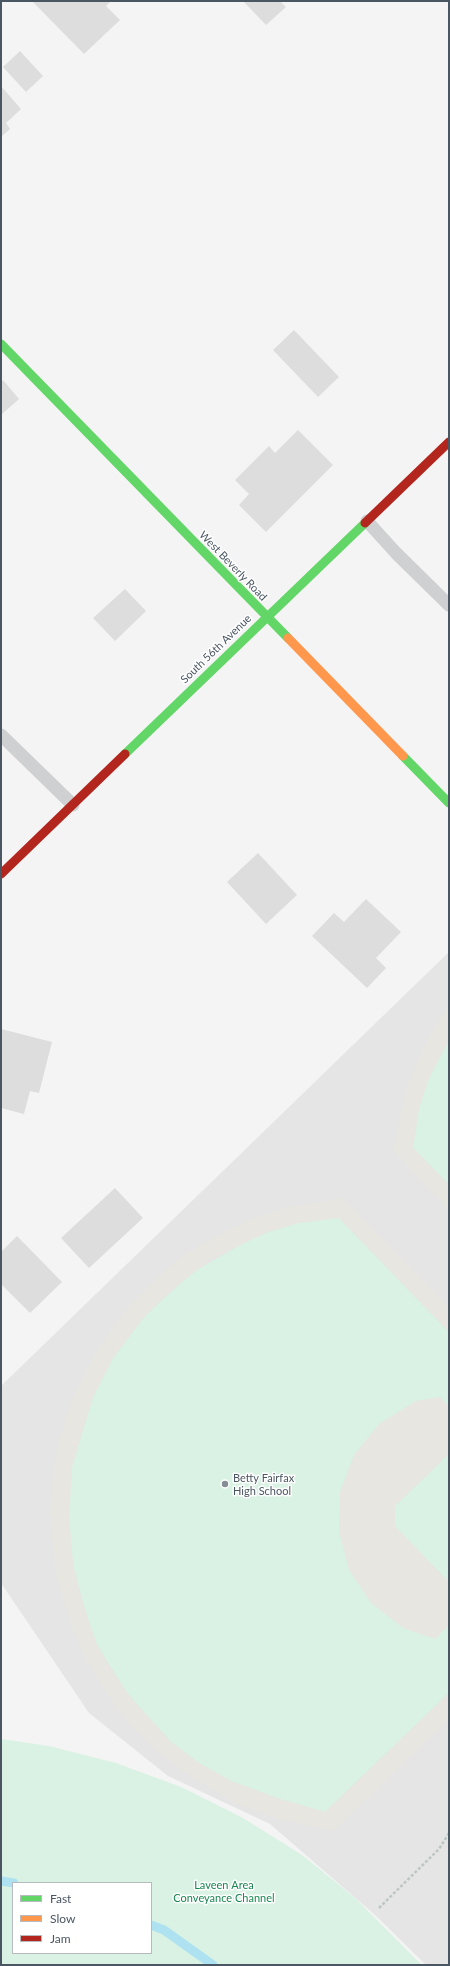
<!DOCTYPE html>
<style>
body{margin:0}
#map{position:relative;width:450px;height:1966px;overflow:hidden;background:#f4f4f4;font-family:Lato,sans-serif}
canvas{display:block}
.frame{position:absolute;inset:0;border:2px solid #4a5661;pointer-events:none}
.legend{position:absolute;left:12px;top:1882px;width:140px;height:72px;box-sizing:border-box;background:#fff;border:1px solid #b7bbc0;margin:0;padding:5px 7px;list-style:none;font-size:12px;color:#4a5661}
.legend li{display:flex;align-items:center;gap:8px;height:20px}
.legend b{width:20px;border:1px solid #b7bbc0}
</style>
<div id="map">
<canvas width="450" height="1966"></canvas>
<div class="frame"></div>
<ul class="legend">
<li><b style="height:5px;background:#63d668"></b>Fast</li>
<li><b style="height:5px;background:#ff974d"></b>Slow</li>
<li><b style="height:5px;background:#b3261e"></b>Jam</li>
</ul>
</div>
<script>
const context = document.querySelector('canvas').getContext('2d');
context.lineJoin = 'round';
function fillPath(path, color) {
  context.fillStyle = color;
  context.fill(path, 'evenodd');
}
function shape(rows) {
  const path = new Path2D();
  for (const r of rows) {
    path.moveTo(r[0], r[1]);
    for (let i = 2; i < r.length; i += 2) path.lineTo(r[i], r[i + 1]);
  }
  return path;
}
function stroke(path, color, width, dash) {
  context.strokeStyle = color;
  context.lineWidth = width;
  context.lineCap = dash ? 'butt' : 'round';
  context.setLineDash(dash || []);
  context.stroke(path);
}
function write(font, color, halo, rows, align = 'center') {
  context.font = font + ' Lato,sans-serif';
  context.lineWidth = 3;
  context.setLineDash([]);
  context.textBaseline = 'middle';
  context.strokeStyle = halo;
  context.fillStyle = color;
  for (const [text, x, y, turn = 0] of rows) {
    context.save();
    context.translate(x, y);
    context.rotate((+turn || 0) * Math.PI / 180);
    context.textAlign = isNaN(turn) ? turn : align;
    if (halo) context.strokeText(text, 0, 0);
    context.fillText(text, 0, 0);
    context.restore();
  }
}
const education = shape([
 [449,952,449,1965,426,1965,375,1915,270,1824,168,1776,89,1713,1,1583,1,1386]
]);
const green = shape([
 [449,1040,449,1185,413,1148,419,1108,429,1078],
 [339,1218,449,1332,449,1693,325,1812,280,1799,231,1781,199,1763,171,1742,150,1720,127,1693,97,1645,88,1621,73,1565,69,1517,72,1467,93,1397,113,1358,144,1317,159,1302,195,1271,240,1245,268,1232,298,1223],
 [1,1739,49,1746,116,1763,181,1787,243,1818,302,1855,338,1884,356,1899,422,1965,1,1965],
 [13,1883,151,1883,151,1953,13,1953]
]);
const sand = shape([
 [449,1004,449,1040,429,1078,419,1108,413,1148,449,1185,449,1210,393,1151,405,1094,414,1069,432,1031],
 [342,1198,449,1307,449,1332,339,1218,298,1223,268,1232,240,1245,208,1261,177,1286,144,1317,113,1358,93,1397,78,1446,72,1467,69,1517,73,1565,81,1598,97,1645,110,1667,127,1693,171,1742,199,1763,231,1781,280,1799,325,1812,449,1693,449,1719,334,1831,278,1819,237,1804,181,1770,161,1754,135,1729,118,1710,102,1686,84,1656,73,1630,58,1581,54,1558,50,1513,53,1474,60,1438,72,1399,96,1352,130,1304,167,1269,186,1254,222,1233,247,1221,285,1208],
 [440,1397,449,1407,449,1454,395,1506,395,1526,446,1579,449,1579,449,1625,435,1639,403,1628,371,1603,349,1570,339,1532,340,1492,354,1455,379,1424,416,1401]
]);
const stream = shape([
 [1,1881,14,1883],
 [151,1925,164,1930,213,1965]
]);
const building = shape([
 [32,1,111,1,106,6,120,20,84,54],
 [243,1,280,1,286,7,266,25],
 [20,51,43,76,26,92,3,67],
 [1,86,21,109,6,123,10,129,1,137],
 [294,330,339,377,318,397,273,350],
 [3,380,19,399,1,415,1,383],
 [298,430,333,465,266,532,239,505,249,494,235,480,269,446,275,453],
 [125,589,146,611,115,641,93,618],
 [258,853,297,895,266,924,227,882],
 [366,899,401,932,376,958,386,968,367,988,312,936,334,913,344,922],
 [1,1029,52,1042,39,1093,30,1091,24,1114,1,1108],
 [115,1188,143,1218,89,1268,61,1238],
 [17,1236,62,1282,30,1313,1,1284,1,1252]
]);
const path = shape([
 [379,1908,439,1849,449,1833]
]);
const lane = shape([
 [367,521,396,553,449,605],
 [1,735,73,805]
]);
const fast = shape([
 [1,344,288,638],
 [125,754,365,523],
 [403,756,449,803]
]);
const slow = shape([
 [288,638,403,756]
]);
const jam = shape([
 [365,523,449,442],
 [1,874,125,754]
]);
const markers = [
 [225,1484,4,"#868d94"]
];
const streetNames = [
 ["West Beverly Road",233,566,46],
 ["South 56th Avenue",216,649,-44]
];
const poiNames = [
 ["Betty Fairfax",233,1478],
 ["High School",233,1491]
];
const parkNames = [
 ["Laveen Area",224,1885],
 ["Conveyance Channel",224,1898]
];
fillPath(education, '#e6e5e6');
fillPath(green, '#d9f2e3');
fillPath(sand, '#e7e6e1');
stroke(stream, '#aee2f0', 9);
fillPath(building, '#ddddde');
stroke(path, '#bcc7c4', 2.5, [3, 2]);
stroke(lane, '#ced0d2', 13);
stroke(fast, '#63d668', 9);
stroke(slow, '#ff974d', 9);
stroke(jam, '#b3261e', 9);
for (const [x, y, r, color] of markers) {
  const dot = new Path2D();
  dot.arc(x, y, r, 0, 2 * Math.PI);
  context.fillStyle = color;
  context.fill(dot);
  stroke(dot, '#fff', 1.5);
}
write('11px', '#4a5661', '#fff', streetNames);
write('11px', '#4a5661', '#fff', poiNames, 'left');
write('11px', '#17864f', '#fff', parkNames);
</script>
